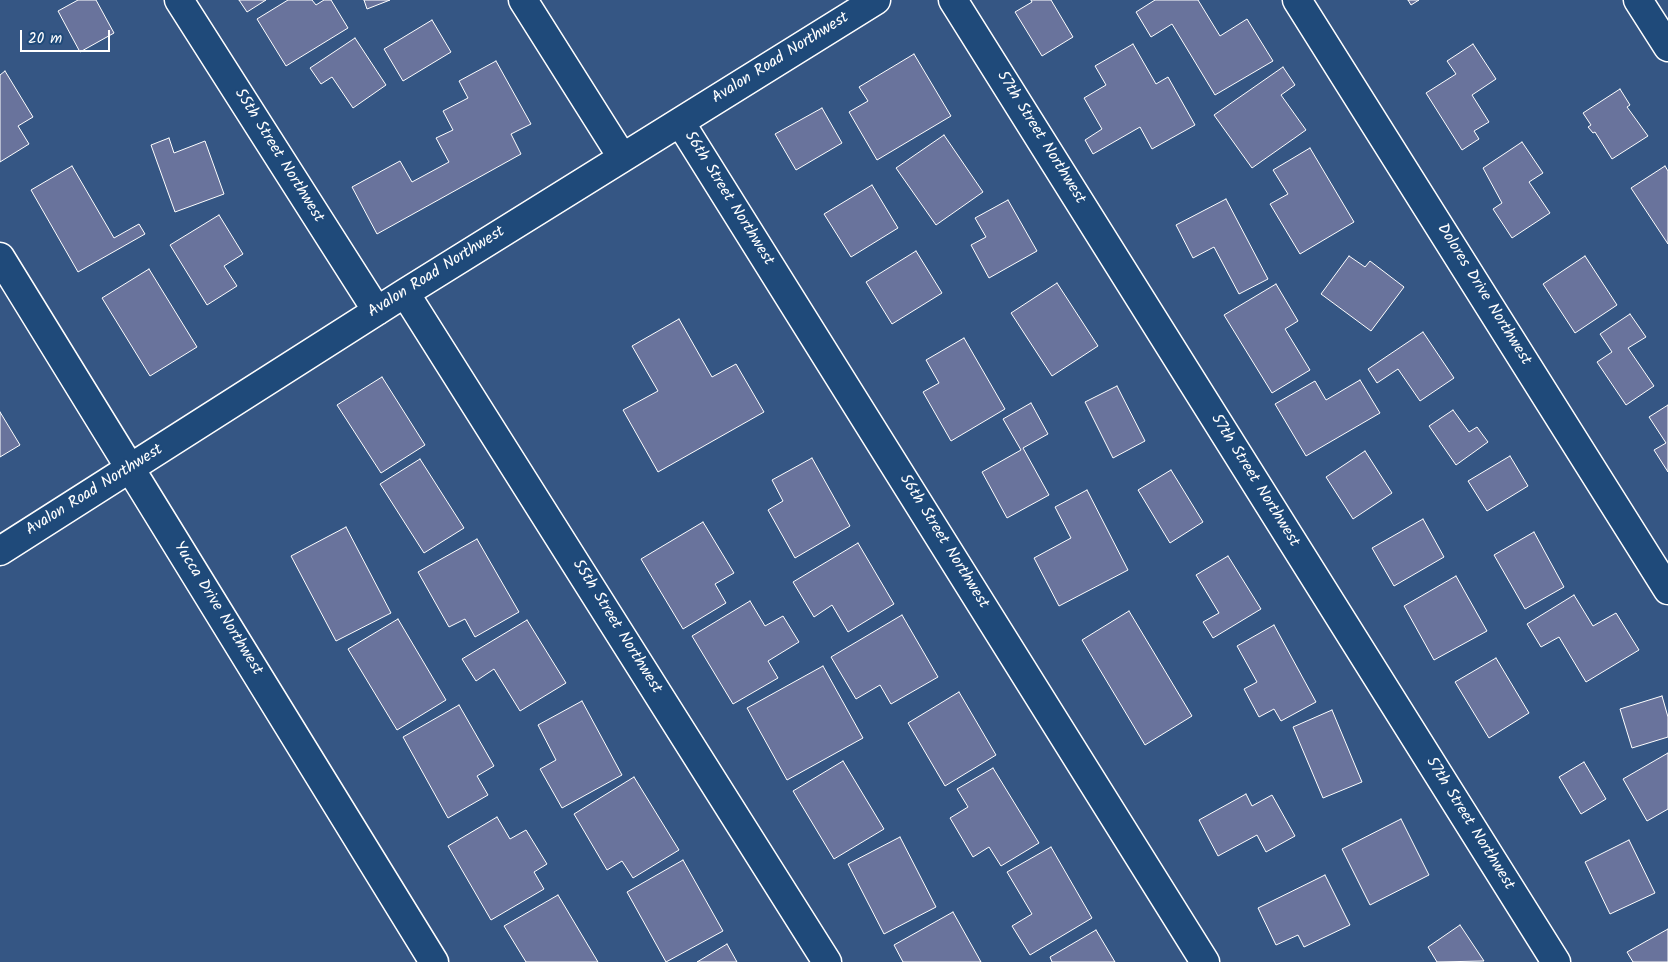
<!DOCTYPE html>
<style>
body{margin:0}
#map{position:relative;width:1668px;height:962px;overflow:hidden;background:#355684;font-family:Kalam,sans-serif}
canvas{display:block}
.scale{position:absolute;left:20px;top:30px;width:90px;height:22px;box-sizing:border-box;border:2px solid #fff;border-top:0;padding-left:6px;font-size:15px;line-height:18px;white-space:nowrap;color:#fff;-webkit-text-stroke:4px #1f4a7a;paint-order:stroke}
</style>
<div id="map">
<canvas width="1668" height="962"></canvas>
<div class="scale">20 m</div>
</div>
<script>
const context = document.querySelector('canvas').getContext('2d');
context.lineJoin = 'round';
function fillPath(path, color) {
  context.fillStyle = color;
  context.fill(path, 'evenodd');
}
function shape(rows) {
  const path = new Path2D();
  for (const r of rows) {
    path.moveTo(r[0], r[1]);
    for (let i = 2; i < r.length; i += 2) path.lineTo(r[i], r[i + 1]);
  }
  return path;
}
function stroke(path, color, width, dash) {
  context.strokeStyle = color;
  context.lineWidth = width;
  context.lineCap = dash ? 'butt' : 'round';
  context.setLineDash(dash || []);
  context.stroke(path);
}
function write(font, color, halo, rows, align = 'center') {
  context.font = font + ' Kalam,sans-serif';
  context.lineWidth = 4;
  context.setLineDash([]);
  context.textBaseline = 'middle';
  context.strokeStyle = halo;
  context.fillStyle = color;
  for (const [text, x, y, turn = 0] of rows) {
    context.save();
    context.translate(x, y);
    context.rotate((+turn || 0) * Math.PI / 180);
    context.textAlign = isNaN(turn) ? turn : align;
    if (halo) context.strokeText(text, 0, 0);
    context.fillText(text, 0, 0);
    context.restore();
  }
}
const building = shape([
 [78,0,96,0,114,33,80,52,58,11,78,0],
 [239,0,266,0,247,12,239,0],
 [288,0,312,0,316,5,324,0,331,0,348,28,286,66,257,19,288,0],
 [364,0,390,0,367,9,364,0],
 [1031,0,1051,0,1073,37,1042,56,1015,12,1032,2,1031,0],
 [1155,0,1198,0,1220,36,1247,19,1273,61,1215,95,1172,24,1151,37,1136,12,1155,0],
 [1408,0,1419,0,1411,5,1408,0],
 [432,20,451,52,403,81,384,49,432,20],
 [355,38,386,85,353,108,332,77,321,84,310,68,355,38],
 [1133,44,1156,84,1168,77,1195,125,1152,149,1140,127,1093,154,1085,140,1102,129,1084,98,1106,85,1095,66,1133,44],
 [1473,44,1496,79,1472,95,1489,122,1474,131,1479,139,1462,150,1426,93,1456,74,1447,61,1473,44],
 [914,54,951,116,877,160,849,112,868,101,859,87,914,54],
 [496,61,531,124,511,134,521,154,377,234,352,187,400,161,412,182,449,162,436,138,453,130,443,111,468,98,459,81,496,61],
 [1283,67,1295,85,1281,95,1306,130,1252,168,1214,115,1283,67],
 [5,71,33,117,18,126,29,144,0,162,0,75,5,71],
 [1620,89,1630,105,1627,107,1648,136,1612,159,1595,132,1593,133,1588,127,1591,125,1583,113,1620,89],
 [822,108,842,143,796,170,775,134,822,108],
 [944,135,983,192,936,225,896,168,944,135],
 [169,138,174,153,205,141,224,194,175,212,151,145,169,138],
 [1522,142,1543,173,1529,182,1550,213,1512,238,1493,209,1502,203,1483,168,1522,142],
 [1310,148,1354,222,1300,254,1270,204,1288,194,1273,170,1310,148],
 [72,166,114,238,139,224,145,234,78,272,31,190,72,166],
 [1665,166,1668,171,1668,244,1631,188,1665,166],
 [872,185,898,228,851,257,824,214,872,185],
 [1226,199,1268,279,1239,294,1214,247,1193,258,1176,225,1226,199],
 [1008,200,1037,251,989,278,971,245,986,237,975,218,1008,200],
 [219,215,243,254,224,266,237,286,207,305,170,245,219,215],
 [916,251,942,293,892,324,866,282,916,251],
 [1349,256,1365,267,1370,261,1404,287,1371,331,1321,294,1349,256],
 [1585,256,1617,305,1575,333,1543,284,1585,256],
 [149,269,197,347,150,376,102,298,149,269],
 [1057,283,1098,346,1052,376,1011,313,1057,283],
 [1276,284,1298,321,1285,329,1310,370,1272,393,1224,315,1276,284],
 [1630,314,1646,337,1628,348,1654,386,1626,405,1597,362,1612,352,1600,334,1630,314],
 [679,319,712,377,736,364,764,412,658,472,623,410,658,391,632,346,679,319],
 [1423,332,1454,378,1420,401,1398,369,1377,383,1368,369,1423,332],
 [964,338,1005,409,951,441,923,392,939,383,926,360,964,338],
 [382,377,425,445,381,473,337,405,382,377],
 [1360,380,1380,413,1306,456,1275,404,1315,381,1326,400,1360,380],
 [1117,386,1145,441,1113,458,1085,402,1117,386],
 [1031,403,1048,434,1023,448,1049,495,1007,518,982,472,1021,450,1003,419,1031,403],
 [1668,405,1668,472,1654,450,1666,443,1649,417,1668,405],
 [1453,410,1469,432,1477,427,1488,442,1456,465,1429,426,1453,410],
 [0,412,20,445,0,457,0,412],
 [1365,451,1392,493,1353,519,1326,477,1365,451],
 [1510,456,1528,486,1487,511,1468,481,1510,456],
 [812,458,850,526,795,558,768,510,783,501,772,480,812,458],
 [420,459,464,528,424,553,380,484,420,459],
 [1171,470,1203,522,1170,543,1138,490,1171,470],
 [1087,490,1128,570,1059,606,1034,558,1071,538,1055,507,1087,490],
 [1423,519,1444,557,1394,586,1372,548,1423,519],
 [703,522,734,573,715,584,726,603,683,629,641,559,703,522],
 [346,527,391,613,336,641,291,556,346,527],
 [1534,532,1564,587,1525,609,1494,555,1534,532],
 [477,539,519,612,475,637,465,619,449,627,418,572,477,539],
 [858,543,894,604,848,632,832,605,814,617,793,582,858,543],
 [1228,556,1261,609,1213,638,1203,622,1219,613,1196,575,1228,556],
 [1456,576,1487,631,1434,660,1404,606,1456,576],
 [1574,595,1593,626,1616,613,1639,650,1586,682,1559,637,1541,647,1527,624,1574,595],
 [750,601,765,626,783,616,799,642,768,661,778,678,733,704,692,636,750,601],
 [1129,611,1192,716,1145,745,1082,640,1129,611],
 [902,615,938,677,891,704,880,685,856,699,831,657,902,615],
 [398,619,446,700,397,730,348,649,398,619],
 [527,620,566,683,520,711,494,669,476,681,462,659,527,620],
 [1274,625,1316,702,1281,721,1274,709,1259,717,1244,689,1257,682,1237,646,1274,625],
 [1496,658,1529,713,1489,738,1455,682,1496,658],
 [823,666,863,738,787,780,747,708,823,666],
 [959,692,996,755,945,786,908,723,959,692],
 [1662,696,1668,717,1668,737,1632,748,1620,709,1662,696],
 [582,701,622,775,562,808,540,769,556,760,538,725,582,701],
 [459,705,494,766,477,776,488,795,448,818,403,737,459,705],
 [1332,710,1362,782,1323,798,1293,727,1332,710],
 [1668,753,1668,809,1647,821,1623,779,1668,753],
 [843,761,884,829,834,859,793,791,843,761],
 [1584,762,1606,799,1581,814,1559,777,1584,762],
 [993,768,1039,843,1001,866,989,847,973,857,950,818,968,807,957,789,993,768],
 [634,777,679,850,633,878,622,861,607,870,574,814,634,777],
 [1246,794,1252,806,1272,795,1295,836,1266,852,1257,835,1218,856,1199,820,1246,794],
 [497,817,510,839,526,830,547,864,534,872,544,889,491,920,448,846,497,817],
 [1401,819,1429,875,1370,905,1342,849,1401,819],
 [900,837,936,907,884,934,848,864,900,837],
 [1629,840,1655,893,1610,914,1585,862,1629,840],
 [1051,847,1092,918,1030,955,1012,926,1032,914,1007,872,1051,847],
 [683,860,723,931,666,962,627,892,683,860],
 [1325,875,1350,925,1304,947,1298,935,1276,945,1258,908,1325,875],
 [558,895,598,962,526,962,504,926,558,895],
 [953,912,981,962,903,962,894,945,953,912],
 [1460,925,1484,961,1437,962,1428,947,1460,925],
 [1668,929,1668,962,1633,962,1627,952,1668,929],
 [1096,930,1115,962,1052,962,1050,957,1096,930],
 [727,944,737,962,697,962,727,944]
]);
const minor = shape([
 [179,0,377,311],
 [523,0,622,157],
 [953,0,1556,962],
 [1297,0,1668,590],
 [1638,0,1668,47],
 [680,122,1205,962],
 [0,257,434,962],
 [405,293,827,962],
 [0,551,405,293,876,0]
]);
const streetNames = [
 ["Avalon Road Northwest",781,59,-32],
 ["57th Street Northwest",1040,138,58],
 ["55th Street Northwest",278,156,58],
 ["56th Street Northwest",728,199,58],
 ["Avalon Road Northwest",437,273,-32],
 ["Dolores Drive Northwest",1483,295,58],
 ["57th Street Northwest",1254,481,58],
 ["Avalon Road Northwest",95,491,-32],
 ["56th Street Northwest",943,542,58],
 ["Yucca Drive Northwest",217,609,58],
 ["55th Street Northwest",616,627,58],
 ["57th Street Northwest",1469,824,58]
];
fillPath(building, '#69739c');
stroke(building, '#fff', 1);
stroke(minor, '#fff', 31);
stroke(minor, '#1f4a7a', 28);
write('16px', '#fff', '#1f4a7a', streetNames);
</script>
